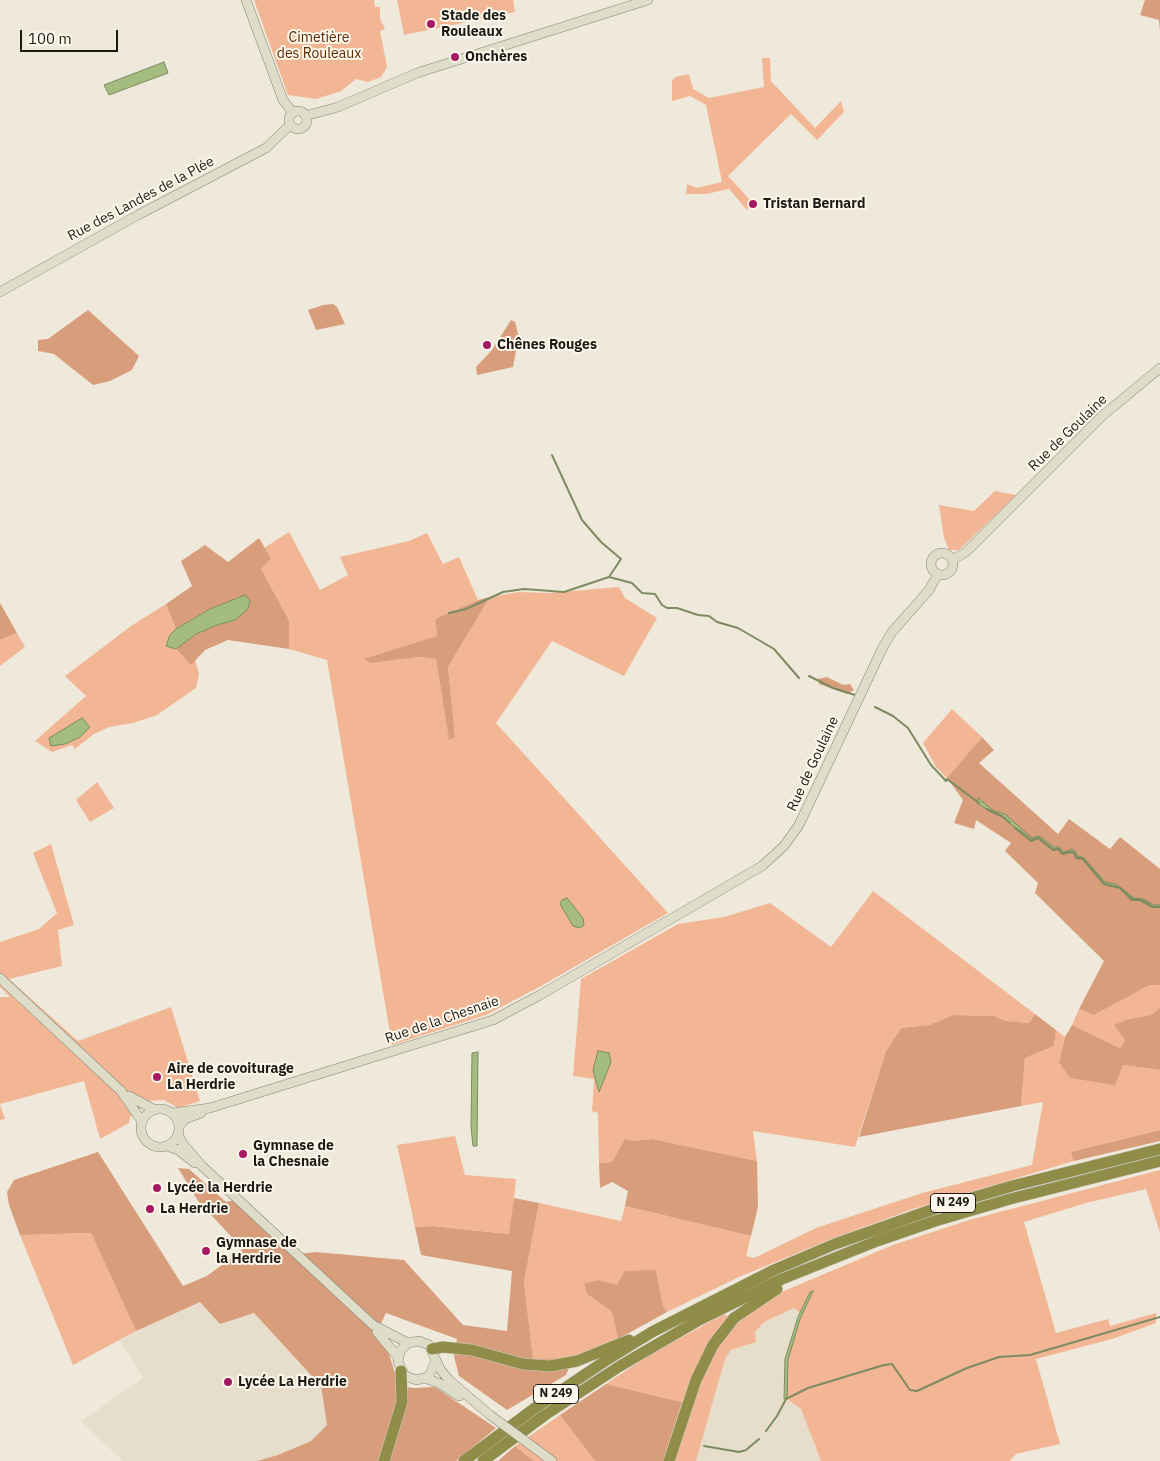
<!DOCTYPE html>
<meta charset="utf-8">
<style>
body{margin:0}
#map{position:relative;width:1160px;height:1461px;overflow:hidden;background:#efe9dc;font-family:"IBM Plex Sans",sans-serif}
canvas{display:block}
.scale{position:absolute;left:20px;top:30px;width:98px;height:22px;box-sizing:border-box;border:2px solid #1b1a15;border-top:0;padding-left:6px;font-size:15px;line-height:18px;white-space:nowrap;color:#1b1a15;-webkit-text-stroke:4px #fcf7ea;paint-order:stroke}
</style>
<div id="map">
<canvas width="1160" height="1461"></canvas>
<div class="scale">100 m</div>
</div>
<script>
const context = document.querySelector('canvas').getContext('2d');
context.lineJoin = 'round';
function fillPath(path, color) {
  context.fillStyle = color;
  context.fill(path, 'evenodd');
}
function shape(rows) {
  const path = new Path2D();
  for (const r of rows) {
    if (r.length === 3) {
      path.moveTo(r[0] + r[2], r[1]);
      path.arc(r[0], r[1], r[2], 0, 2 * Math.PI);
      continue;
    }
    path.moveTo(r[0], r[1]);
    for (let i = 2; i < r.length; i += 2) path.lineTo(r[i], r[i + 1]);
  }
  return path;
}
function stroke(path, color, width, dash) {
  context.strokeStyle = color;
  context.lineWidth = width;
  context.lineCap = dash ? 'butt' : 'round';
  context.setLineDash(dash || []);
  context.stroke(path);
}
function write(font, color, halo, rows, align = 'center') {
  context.font = font + ' "IBM Plex Sans",sans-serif';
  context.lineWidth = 4;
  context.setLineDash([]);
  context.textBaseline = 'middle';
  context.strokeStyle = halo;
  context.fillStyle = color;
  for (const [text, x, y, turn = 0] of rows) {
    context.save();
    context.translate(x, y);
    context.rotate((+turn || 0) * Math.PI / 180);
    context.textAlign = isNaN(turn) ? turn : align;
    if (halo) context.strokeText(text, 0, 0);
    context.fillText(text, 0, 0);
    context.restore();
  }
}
const built = shape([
 [201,1302,220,1323,254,1313,321,1386,327,1425,311,1441,278,1455,257,1461,123,1461,81,1421,143,1378,120,1340,156,1321],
 [794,1308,800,1313,785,1359,784,1399,787,1399,801,1409,821,1461,696,1461,725,1359,731,1350,755,1342,755,1332,764,1322]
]);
const green = shape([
 [254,0,374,0,375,7,380,7,380,19,385,29,380,31,387,67,381,77,368,82,356,79,341,91,316,99,288,95],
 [397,0,513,0,515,12,404,35],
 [762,58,770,58,771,81,815,128,841,101,844,112,817,140,791,114,728,176,753,203,747,210,729,189,706,194,686,194,687,184,696,188,722,182,706,105,690,96,672,101,672,81,675,77,689,74,693,89,709,98,764,87],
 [995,491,1016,495,959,550,949,550,944,538,939,505,974,511],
 [289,532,320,590,348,575,340,557,409,541,427,533,443,564,459,557,478,600,435,619,437,636,371,663,420,657,436,659,449,739,455,737,448,667,490,597,519,592,549,593,619,587,625,598,657,618,624,676,552,641,496,723,668,913,541,986,486,1015,392,1045,327,660,289,649,289,620,261,569,271,559,264,548],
 [166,604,176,629,170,635,166,646,176,649,191,664,195,660,199,674,196,688,157,715,133,723,109,727,94,734,75,749,72,745,52,752,35,741,86,696,65,676,131,626],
 [17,633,25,647,0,666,0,640],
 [952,709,982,737,947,778,936,767,923,743],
 [97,782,114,808,90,822,76,800],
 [51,844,74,925,58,930,62,966,9,979,78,1041,171,1007,200,1101,178,1108,164,1100,149,1101,130,1117,129,1123,100,1139,84,1081,0,1104,5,1119,0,1120,0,997,10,997,0,987,0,942,39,929,57,913,33,853],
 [873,891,1035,1014,1029,1023,1006,1021,994,1016,954,1015,929,1025,901,1028,886,1051,855,1147,753,1131,757,1161,652,1139,634,1141,625,1139,612,1162,599,1163,598,1113,592,1111,594,1079,573,1076,581,979,678,924,724,917,770,903,831,947],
 [1150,985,1160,985,1160,1008,1151,1015,1129,1019,1125,1040,1120,1048,1072,1025,1079,1009,1094,1015],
 [1056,1030,1065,1037,1059,1062,1122,1065,1160,1070,1160,1130,1072,1152,1074,1161,910,1210,829,1240,739,1277,667,1312,663,1306,656,1270,617,1286,598,1280,584,1283,587,1294,612,1312,618,1339,573,1358,533,1360,524,1282,539,1203,621,1221,625,1206,751,1236,746,1256,754,1258,816,1228,922,1193,1032,1165,1043,1102,1021,1106,1025,1058,1054,1046],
 [455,1136,465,1175,516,1179,510,1234,433,1226,415,1227,397,1145],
 [1160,1170,1160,1233,1146,1189,1086,1203,1024,1222,1056,1333,1108,1319,1110,1326,1156,1313,1156,1323,1112,1339,1036,1359,1060,1444,1016,1454,1010,1461,821,1461,801,1409,787,1399,786,1387,788,1360,800,1319,812,1291,800,1313,794,1308,764,1322,755,1332,756,1342,731,1350,725,1359,696,1461,663,1461,682,1402,606,1384,646,1357,724,1314,737,1322,779,1293,893,1245,969,1220],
 [91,1233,136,1331,73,1365,20,1235],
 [560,1415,595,1461,534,1461,515,1446]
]);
const forest = shape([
 [1145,0,1160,0,1160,32,1159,20,1140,15],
 [333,304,337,307,345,324,316,330,308,310,323,305],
 [88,310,139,356,132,370,110,381,93,385,54,354,38,351,38,340,48,339],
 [511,320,515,322,520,342,516,351,513,367,477,375,476,367,492,350],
 [259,538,271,559,261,569,289,620,289,649,228,640,205,650,191,665,176,649,196,634,217,625,235,620,245,595,210,609,176,629,166,604,192,586,181,561,205,545,228,562],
 [490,597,448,667,455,737,449,740,436,659,420,657,371,663,364,659,437,636,435,619,478,600],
 [0,603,17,633,0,640],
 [827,677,843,685,850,684,854,690,847,694,819,684,818,679],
 [982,737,994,750,979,763,1058,834,1069,819,1110,849,1120,837,1160,869,1160,985,1150,985,1094,1015,1079,1009,1104,961,1035,893,1038,883,1005,851,1011,843,976,820,974,829,954,823,963,800,947,778],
 [1160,1008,1160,1070,1123,1065,1115,1085,1070,1078,1059,1062,1065,1037,1072,1025,1120,1048,1125,1040,1114,1025,1129,1019,1151,1015],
 [1035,1014,1056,1030,1054,1046,1025,1058,1021,1106,859,1137,886,1051,901,1028,929,1025,954,1015,994,1016,1006,1021,1029,1023],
 [1160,1130,1160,1141,1074,1161,1071,1152],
 [625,1139,634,1141,652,1139,757,1161,758,1207,751,1236,625,1206,628,1191,612,1182,600,1188,599,1163,612,1162],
 [98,1152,183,1286,207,1276,243,1249,198,1201,178,1168,189,1169,226,1202,235,1200,291,1255,316,1252,404,1260,463,1325,507,1331,512,1271,421,1255,415,1227,432,1226,509,1234,514,1198,539,1203,524,1282,533,1359,573,1358,566,1375,507,1410,459,1376,454,1356,457,1339,386,1313,375,1336,388,1351,399,1386,414,1388,435,1387,496,1428,456,1461,257,1461,278,1455,311,1441,327,1425,321,1386,254,1313,220,1324,200,1302,136,1331,91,1233,20,1235,9,1205,7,1192,14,1180],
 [656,1270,663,1306,667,1312,618,1339,612,1312,587,1294,584,1283,598,1280,617,1285,625,1271],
 [606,1384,682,1402,663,1461,595,1461,560,1415],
 [515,1446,534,1461,498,1461]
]);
const water = shape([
 [164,62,168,73,109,95,104,85,164,62],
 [245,595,250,601,248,609,235,620,217,625,196,634,176,649,166,646,170,635,176,629,210,609,245,595],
 [82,718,90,727,80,737,65,744,51,746,49,738,82,718],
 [978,798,994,811,1005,814,1032,838,1039,836,1054,847,1059,847,1064,852,1072,849,1075,851,1077,856,1084,858,1105,882,1116,884,1134,898,1143,899,1154,905,1160,905,1160,906,1153,907,1146,901,1133,899,1120,887,1105,884,1083,858,1076,857,1074,852,1071,851,1063,854,1059,848,1054,849,1038,837,1031,840,1030,837,1014,827,1003,816,991,812,977,803,978,798],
 [567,898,583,918,584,925,580,928,573,926,560,904,562,900,567,898],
 [598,1051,609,1053,611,1062,599,1092,593,1070,598,1051],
 [478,1052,477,1146,473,1146,471,1127,472,1053,478,1052],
 [813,1291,800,1319,788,1360,787,1399,784,1399,785,1359,798,1317,810,1292,813,1291]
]);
const stream = shape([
 [552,455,582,520,601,542,621,559,609,577,632,583,642,593,655,594,662,605,667,608,677,608,698,615,709,616,717,622,738,628,774,649,799,678],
 [449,613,466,609,503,592,524,589,564,592,609,577],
 [809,676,833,688,855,695],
 [875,707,893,716,908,728,931,765,946,781,947,779,979,803],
 [987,809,1003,817,1010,823],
 [1015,828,1031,841,1038,838,1053,850,1058,849,1063,854,1070,852,1074,853,1076,858,1083,859,1104,884,1120,888,1132,900,1140,900,1153,907,1160,907],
 [766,1431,777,1416,786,1399,808,1388,884,1365,892,1364,910,1390,917,1391,967,1368,999,1357,1030,1355,1160,1317],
 [704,1446,739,1452,746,1450,759,1439]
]);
const secondary = shape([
 [246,0,283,100,293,113],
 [298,120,9],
 [305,116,338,107,417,73,648,0],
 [0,292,138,215,266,148,290,125],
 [942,564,11],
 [952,560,966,552,1101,417,1160,368],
 [0,978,121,1091,141,1120],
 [129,1096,153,1109],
 [160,1128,19],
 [173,1113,210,1108,493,1020,540,995,762,866,784,846,799,825,883,647,892,632,929,590,938,574],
 [179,1126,185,1119,201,1113],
 [178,1134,183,1144,202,1166,359,1312,373,1325,408,1343],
 [167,1146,178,1150,195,1163],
 [377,1332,398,1357],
 [436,1361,429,1376,417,1380,405,1376,398,1362,400,1351,408,1343,419,1341,429,1345,440,1369,449,1380,490,1415],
 [424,1378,439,1383,459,1396],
 [536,1449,552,1461]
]);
const highway = shape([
 [432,1349,443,1347,472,1350,523,1364,550,1366,577,1361,629,1340],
 [384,1461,402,1402,401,1371],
 [464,1461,535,1408,608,1359,652,1332,774,1270,835,1244,934,1209,1012,1186,1160,1149],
 [483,1461,545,1415,620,1366,699,1320,782,1279,877,1241,935,1221,1010,1199,1160,1161],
 [669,1461,696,1380,713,1345,734,1318,777,1289]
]);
const secondaryBridge = shape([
 [490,1415,536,1449]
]);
const markers = [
 [431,24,5,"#a41961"],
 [455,57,5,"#a41961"],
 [753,204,5,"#a41961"],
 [487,345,5,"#a41961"],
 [157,1077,5,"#a41961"],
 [243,1154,5,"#a41961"],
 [157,1188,5,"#a41961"],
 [150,1209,5,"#a41961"],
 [206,1251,5,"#a41961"],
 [228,1382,5,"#a41961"]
];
const shields = [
 [953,1203,45],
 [556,1394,45]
];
const shieldNames = [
 ["N 249",953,1203],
 ["N 249",556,1394]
];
const poiNames = [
 ["Stade des",441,16],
 ["Rouleaux",441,32],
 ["Onchères",465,57],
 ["Tristan Bernard",763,204],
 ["Chênes Rouges",497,345],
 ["Aire de covoiturage",167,1069],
 ["La Herdrie",167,1085],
 ["Gymnase de",253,1146],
 ["la Chesnaie",253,1162],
 ["Lycée la Herdrie",167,1188],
 ["La Herdrie",160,1209],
 ["Gymnase de",216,1243],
 ["la Herdrie",216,1259],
 ["Lycée La Herdrie",238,1382]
];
const parkNames = [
 ["Cimetière",319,38],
 ["des Rouleaux",319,54]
];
const streetNames = [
 ["Rue des Landes de la Plée",141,199,-28],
 ["Rue de Goulaine",1068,433,-44],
 ["Rue de Goulaine",813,764,-65],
 ["Rue de la Chesnaie",442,1020,-19]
];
fillPath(built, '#e6deca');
fillPath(green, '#f2b694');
fillPath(forest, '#d89d7b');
fillPath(water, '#a5bc81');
stroke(water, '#7c8b61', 1);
stroke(stream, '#7c8b61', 2);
stroke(secondary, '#898478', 10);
stroke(highway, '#cdcdcc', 12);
stroke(secondary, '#deddc8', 9);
stroke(highway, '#908d49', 11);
stroke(secondaryBridge, '#898478', 10, []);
stroke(secondaryBridge, '#deddc8', 9);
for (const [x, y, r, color] of markers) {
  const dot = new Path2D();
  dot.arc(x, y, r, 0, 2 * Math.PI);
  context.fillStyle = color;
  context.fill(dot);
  stroke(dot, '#fcf7ea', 2);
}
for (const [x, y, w] of shields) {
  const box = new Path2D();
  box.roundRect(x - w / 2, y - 9.5, w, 19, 4);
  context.fillStyle = '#fcf7ea';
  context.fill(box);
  stroke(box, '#1b1a15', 1);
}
write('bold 12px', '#1b1a15', null, shieldNames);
write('bold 14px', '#1b1a15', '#fcf7ea', poiNames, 'left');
write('14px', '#5d2900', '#fcf7ea', parkNames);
write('14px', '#1b1a15', '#fcf7ea', streetNames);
</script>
